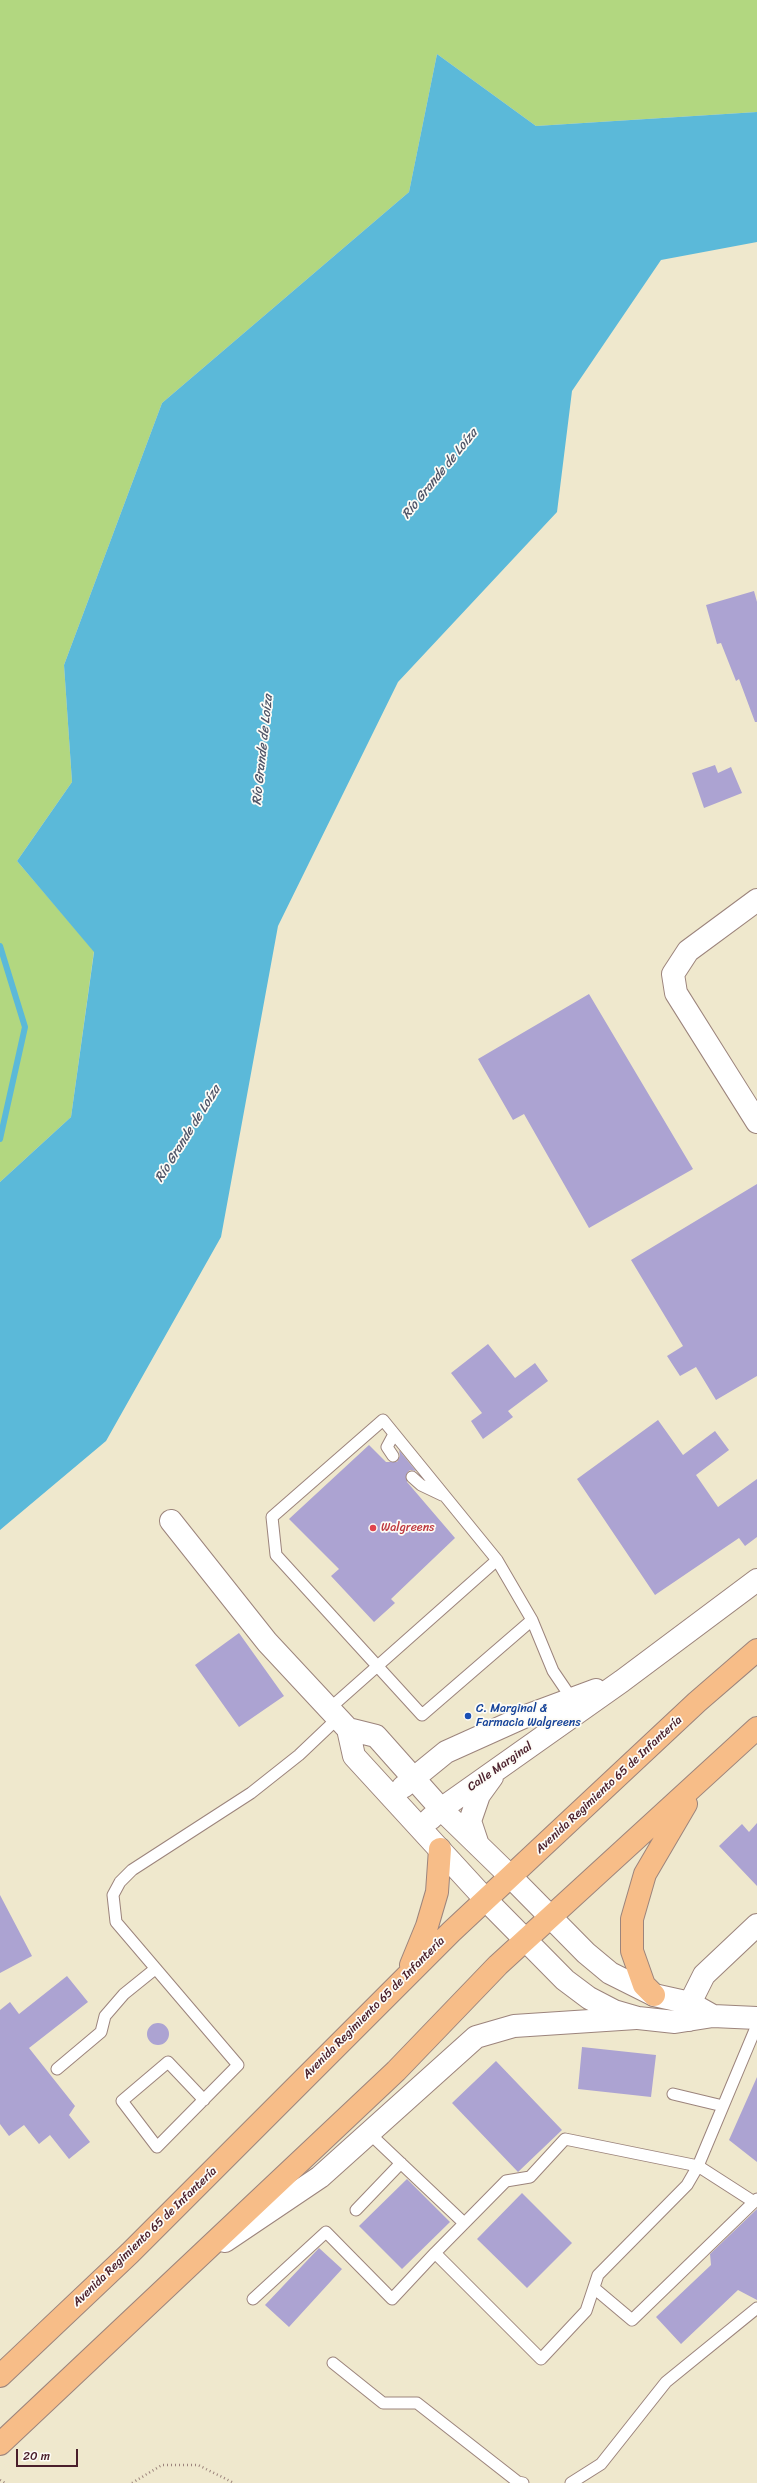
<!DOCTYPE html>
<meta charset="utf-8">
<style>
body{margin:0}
#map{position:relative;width:757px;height:2483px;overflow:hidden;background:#efe8cd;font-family:Sriracha,sans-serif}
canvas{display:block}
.scale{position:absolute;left:16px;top:2449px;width:62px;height:18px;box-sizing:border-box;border:2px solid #4a1f2b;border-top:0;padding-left:5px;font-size:12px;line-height:14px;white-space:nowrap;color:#4a1f2b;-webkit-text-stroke:3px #fdfcf7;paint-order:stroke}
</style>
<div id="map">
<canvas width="757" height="2483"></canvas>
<div class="scale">20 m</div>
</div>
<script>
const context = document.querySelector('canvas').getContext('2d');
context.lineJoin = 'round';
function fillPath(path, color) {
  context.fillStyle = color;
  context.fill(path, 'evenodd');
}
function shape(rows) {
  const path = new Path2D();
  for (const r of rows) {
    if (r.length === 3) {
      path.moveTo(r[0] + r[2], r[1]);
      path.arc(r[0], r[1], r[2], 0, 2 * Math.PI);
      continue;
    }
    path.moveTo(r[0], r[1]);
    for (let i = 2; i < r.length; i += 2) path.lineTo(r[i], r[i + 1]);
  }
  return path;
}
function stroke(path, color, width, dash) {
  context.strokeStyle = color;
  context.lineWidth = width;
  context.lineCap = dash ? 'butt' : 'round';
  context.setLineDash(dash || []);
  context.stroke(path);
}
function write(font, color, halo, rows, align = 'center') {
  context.font = font + ' Sriracha,sans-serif';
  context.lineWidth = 3.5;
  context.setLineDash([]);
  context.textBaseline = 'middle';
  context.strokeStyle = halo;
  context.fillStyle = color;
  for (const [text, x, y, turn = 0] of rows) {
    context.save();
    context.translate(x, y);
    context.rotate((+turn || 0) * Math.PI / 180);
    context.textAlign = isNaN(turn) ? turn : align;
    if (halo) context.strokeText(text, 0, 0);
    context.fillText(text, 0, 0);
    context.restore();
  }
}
const green = shape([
 [0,0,757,0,757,112,536,126,437,54,409,192,162,403,64,665,72,782,17,861,94,951,71,1117,0,1182]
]);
const water = shape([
 [437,54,536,126,757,112,757,242,661,260,572,391,557,512,398,682,278,926,221,1237,106,1441,0,1530,0,1182,71,1117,94,952,17,861,72,782,64,665,162,403,409,192]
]);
const stream = shape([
 [0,946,25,1027,0,1139]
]);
const building = shape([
 [754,591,757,602,757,722,755,722,739,679,736,681,721,643,717,644,706,605],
 [715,765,718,773,731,767,742,793,704,808,692,773],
 [589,994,693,1169,589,1228,524,1114,513,1120,478,1059],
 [757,1184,757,1376,716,1400,696,1367,680,1376,667,1356,683,1346,631,1260],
 [488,1344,515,1378,535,1363,548,1381,508,1411,513,1417,483,1439,471,1421,482,1413,451,1373],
 [658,1420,683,1455,715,1431,729,1450,696,1475,718,1507,757,1479,757,1537,745,1546,739,1538,655,1595,577,1479],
 [369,1445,386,1462,397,1462,400,1456,399,1450,416,1471,410,1470,407,1473,407,1482,455,1538,391,1599,395,1603,374,1622,331,1576,339,1569,289,1519],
 [239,1633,284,1696,239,1727,195,1665],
 [757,1823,757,1886,719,1846,742,1824,749,1832],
 [0,1895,32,1956,0,1973],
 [67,1976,88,2002,29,2048,75,2106,69,2115,90,2142,69,2159,50,2135,39,2144,24,2125,9,2136,0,2124,0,2010,10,2002,19,2014],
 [158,2034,11],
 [582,2047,656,2055,651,2097,578,2089],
 [496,2061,562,2130,518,2172,452,2103],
 [757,2077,757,2162,729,2140],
 [407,2179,450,2222,402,2269,359,2226],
 [522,2193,572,2243,527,2288,477,2239],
 [757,2209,757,2300,738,2290,681,2344,656,2317,711,2265,710,2254],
 [319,2248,342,2269,289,2327,265,2305]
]);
const path = shape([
 [0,2480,5,2483],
 [132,2483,162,2465,198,2465,234,2483]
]);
const service = shape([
 [393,1456,387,1447,394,1434],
 [412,1477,421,1485,442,1495],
 [532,1620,422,1715,276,1555,272,1517,383,1420,497,1560,532,1620,553,1671,572,1699],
 [329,1709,497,1560],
 [57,2069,101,2032,105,2016,124,1994,155,1969],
 [673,2094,723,2106],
 [204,2100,168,2062,122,2101,157,2147,238,2065,116,1922,113,1895,120,1882,132,1870,251,1793,299,1755,338,1718],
 [369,2133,464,2223],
 [754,2202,698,2166,565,2139,530,2177,506,2181,435,2253,541,2359,586,2311,598,2275,687,2185,698,2166,757,2025],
 [356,2210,401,2163],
 [594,2288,632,2320,757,2199],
 [253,2299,326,2232,392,2299,435,2253],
 [333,2363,383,2403,417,2403,518,2482,523,2483],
 [571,2483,601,2464,666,2382,757,2308]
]);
const minor = shape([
 [757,900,688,951,673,974,676,993,757,1122],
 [171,1521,267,1642,348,1729],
 [403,1787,446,1752,526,1716,596,1690],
 [430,1819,441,1809,622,1681,757,1580],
 [478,1845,470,1821,479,1795,492,1777],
 [486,1900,354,1756,348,1729,376,1736,441,1809,511,1877],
 [688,2020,690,2003,704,1975,757,1925],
 [225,2241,320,2177,476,2037,514,2026,636,2018]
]);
const tertiary = shape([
 [511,1877,586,1953,610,1973,654,1995,690,2003,713,2016],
 [486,1900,565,1980,589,1998,614,2011,638,2018,675,2022,713,2016,757,2018]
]);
const primary = shape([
 [411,1965,427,1926,437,1892,440,1849],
 [654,1995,644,1985,632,1951,632,1919,645,1874,686,1804],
 [0,2376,130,2253,451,1932,697,1702,757,1650],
 [0,2444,396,2071,498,1965,757,1728]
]);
const markers = [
 [373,1528,4,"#e0444e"],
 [468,1716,4,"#1a4fb4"]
];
const healthNames = [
 ["Walgreens",381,1528]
];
const transitNames = [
 ["C. Marginal &",476,1709],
 ["Farmacia Walgreens",476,1723]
];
const streetNames = [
 ["Calle Marginal",500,1767,-35],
 ["Avenida Regimiento 65 de Infantería",609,1785,-43],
 ["Avenida Regimiento 65 de Infantería",374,2008,-45],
 ["Avenida Regimiento 65 de Infantería",145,2237,-44]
];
const waterNames = [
 ["Río Grande de Loíza",440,474,-51],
 ["Río Grande de Loíza",263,750,-84],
 ["Río Grande de Loíza",188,1134,-58]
];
fillPath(green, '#b2d780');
fillPath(water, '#5bb9d9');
stroke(stream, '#5bb9d9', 6);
fillPath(building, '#aca3d2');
stroke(service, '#9c847c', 13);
stroke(minor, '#9c847c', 24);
stroke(tertiary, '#9c847c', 24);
stroke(primary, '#9c847c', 24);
stroke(path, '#9c847c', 2.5, [1, 3]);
stroke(service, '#fff', 11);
stroke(minor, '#fff', 22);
stroke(tertiary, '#fff', 22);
stroke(primary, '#f7bd88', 22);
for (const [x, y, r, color] of markers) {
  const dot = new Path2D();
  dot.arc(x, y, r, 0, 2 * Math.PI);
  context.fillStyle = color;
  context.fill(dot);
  stroke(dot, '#fdfcf7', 1.5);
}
write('12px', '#be3a42', '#fdfcf7', healthNames, 'left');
write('12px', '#164399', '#fdfcf7', transitNames, 'left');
write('12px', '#4a1f2b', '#fdfcf7', streetNames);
write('italic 13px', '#505568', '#fdfcf7', waterNames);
</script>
